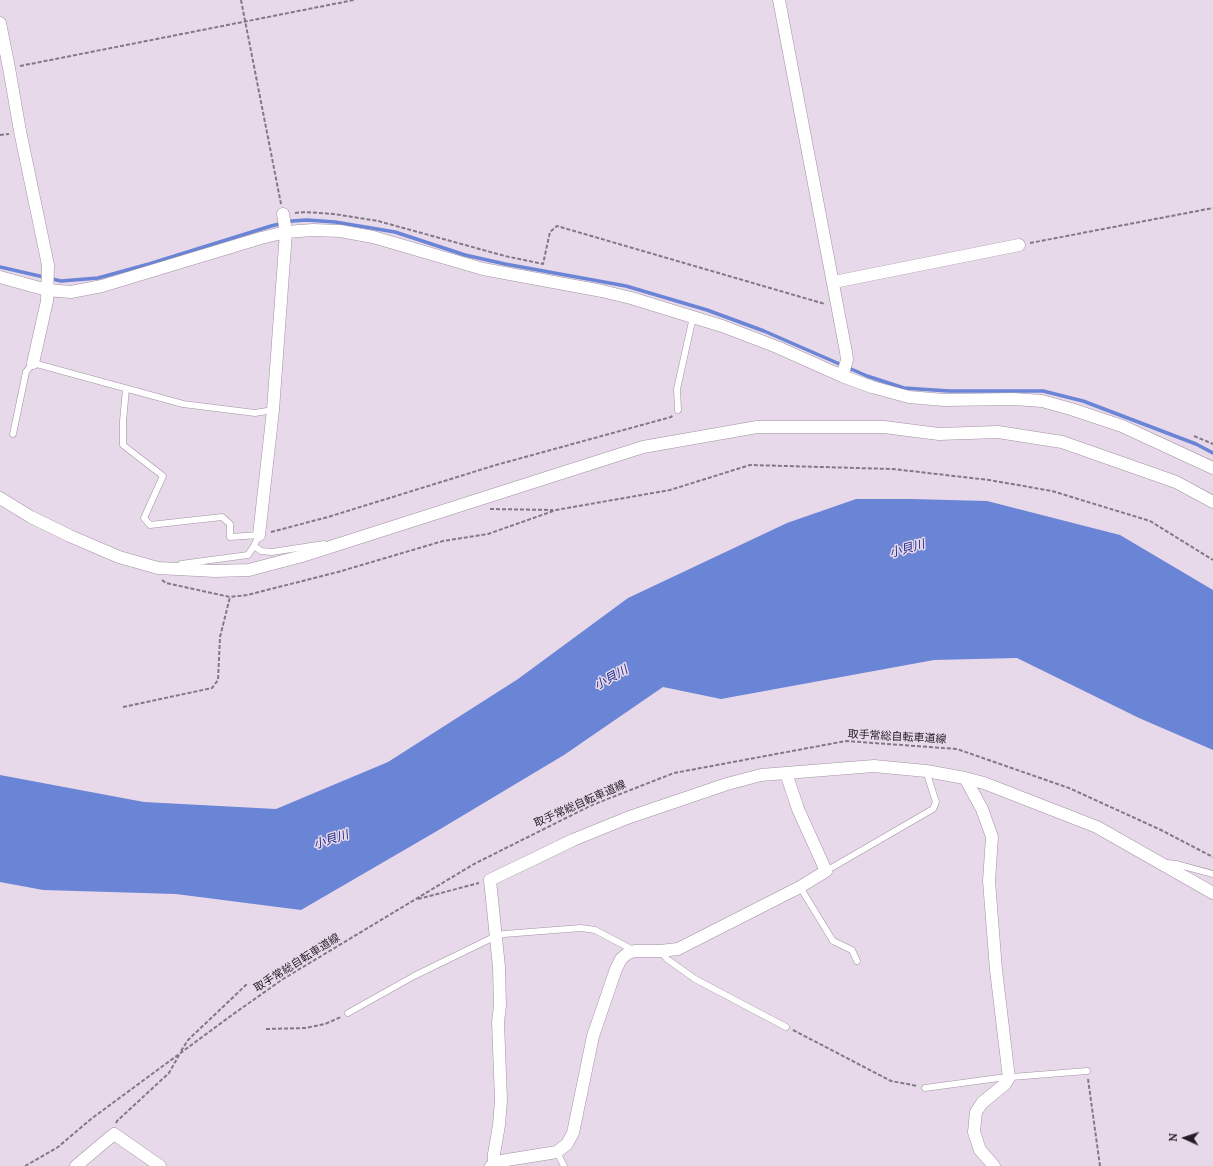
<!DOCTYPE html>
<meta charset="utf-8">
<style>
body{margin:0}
#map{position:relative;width:1213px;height:1166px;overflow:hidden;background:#e8d9ea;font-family:Lora,serif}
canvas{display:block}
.north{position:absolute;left:1165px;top:1118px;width:40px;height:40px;-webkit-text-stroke:3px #e8d9ea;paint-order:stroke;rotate:273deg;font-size:11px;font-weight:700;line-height:16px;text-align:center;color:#231d24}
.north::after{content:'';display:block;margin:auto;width:14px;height:18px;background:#231d24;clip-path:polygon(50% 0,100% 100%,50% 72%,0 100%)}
</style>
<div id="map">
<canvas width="1213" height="1166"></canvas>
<div class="north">N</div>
</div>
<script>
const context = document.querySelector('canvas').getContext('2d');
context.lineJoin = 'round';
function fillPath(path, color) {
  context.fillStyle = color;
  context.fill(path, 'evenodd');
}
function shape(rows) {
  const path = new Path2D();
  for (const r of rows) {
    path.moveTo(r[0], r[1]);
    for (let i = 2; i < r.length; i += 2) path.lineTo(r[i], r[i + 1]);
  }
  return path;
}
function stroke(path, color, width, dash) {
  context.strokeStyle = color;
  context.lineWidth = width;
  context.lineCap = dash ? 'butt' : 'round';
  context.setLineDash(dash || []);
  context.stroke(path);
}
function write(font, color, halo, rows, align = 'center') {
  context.font = font + ' Lora,"Noto Sans JP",serif';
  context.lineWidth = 3;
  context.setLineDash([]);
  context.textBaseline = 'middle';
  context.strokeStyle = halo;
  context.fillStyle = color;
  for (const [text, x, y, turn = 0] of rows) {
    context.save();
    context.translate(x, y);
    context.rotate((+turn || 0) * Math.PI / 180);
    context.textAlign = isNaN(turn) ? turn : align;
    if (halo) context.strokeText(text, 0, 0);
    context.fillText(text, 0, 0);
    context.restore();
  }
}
const water = shape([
 [856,499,911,499,987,501,1120,535,1213,590,1213,750,1139,718,1017,658,934,660,721,699,663,687,564,755,437,831,301,910,176,894,43,890,0,882,0,775,144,802,276,809,388,762,518,679,628,598,787,523]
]);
const stream = shape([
 [0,267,61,281,98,278,149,264,271,226,292,221,307,220,335,222,395,232,465,255,505,264,626,286,707,310,764,331,867,376,904,388,949,391,1043,391,1083,401,1196,444,1213,453]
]);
const path = shape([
 [241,0,281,204],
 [20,66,354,0],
 [0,135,9,134],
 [295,213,305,212,334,214,378,221,505,256,543,264,550,232,557,226,825,304],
 [1030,243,1213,208],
 [1194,436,1213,444],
 [490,509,553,510],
 [271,532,328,517,496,465,671,417,673,415],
 [162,580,166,583,230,597,247,595,338,572,443,541,488,534,556,510,670,490,750,465,893,469,989,480,1052,491,1150,521,1213,560],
 [123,707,212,688,218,680,220,637,230,597],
 [418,899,479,883],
 [266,1029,305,1028,325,1024,341,1017],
 [793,1030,891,1081,918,1086],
 [181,1051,188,1040,247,984],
 [1088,1079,1100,1166],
 [116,1123,117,1121,169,1073,179,1055],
 [25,1166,58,1147,91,1119,232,1015,283,979,474,864,592,805,674,773,846,741,957,749,1069,788,1161,830,1213,857]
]);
const lane = shape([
 [126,389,123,421,123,445,163,476,144,518,150,525,222,517,230,524,230,537,259,535,254,546],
 [678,410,677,389,693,317],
 [13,434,26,372,33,363,183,404,255,413,273,410],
 [181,564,248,555,254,546,261,551,272,552,324,544],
 [1167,863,1176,864,1213,874],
 [826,871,933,809,936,802,926,771],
 [800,887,833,941,852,950,857,961],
 [660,951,667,959,695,979,786,1027],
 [348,1013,414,976,496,936,504,934,581,928,595,930,633,950],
 [925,1088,999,1078,1087,1071],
 [557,1152,564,1166]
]);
const street = shape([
 [779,0,846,352,847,360,842,376],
 [0,23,9,68,20,131,48,265,47,301,33,363],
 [0,277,47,290,71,292,102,286,261,238,286,232,313,230,340,231,373,237,483,269,602,291,631,298,722,326,777,347,842,376,872,387,909,397,944,400,1014,399,1042,401,1071,409,1122,426,1213,468],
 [834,282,1019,245],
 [0,498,31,517,70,536,119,557,158,568,215,571,249,570,302,556,643,447,757,427,884,427,939,434,998,432,1062,442,1176,482,1213,502],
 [259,535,273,410,286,232,283,214],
 [965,778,982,809,992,837,989,881,996,970,1009,1078,1005,1084,982,1103,976,1112,974,1132,980,1150,994,1166],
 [494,1163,494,1154,499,1125,501,1100,498,1022,500,1006,499,967,490,880,573,840,627,818,727,784,761,775,874,766,926,771,965,778,984,783,1097,827,1213,893],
 [76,1166,114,1134,160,1166],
 [491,1166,501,1161,557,1152,567,1144,573,1133,593,1036,616,969,621,959,628,953,635,951,660,951,678,949,800,887,826,871,798,809,786,773]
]);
const streetNames = [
 ["取手常総自転車道線",897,737,3],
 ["取手常総自転車道線",580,804,-24],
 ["取手常総自転車道線",297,963,-32]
];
const waterNames = [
 ["小貝川",907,549,-16],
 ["小貝川",611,678,-29],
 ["小貝川",331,840,-18]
];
fillPath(water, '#6a84d6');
stroke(stream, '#6a84d6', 3.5);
stroke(lane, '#a092a2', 7);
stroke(street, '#a092a2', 13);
stroke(path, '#827884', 2, [4, 2]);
stroke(lane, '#fff', 6);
stroke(street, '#fff', 12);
write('11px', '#231d24', '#e8d9ea', streetNames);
write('italic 12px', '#1c2a8a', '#e8d9ea', waterNames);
</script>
